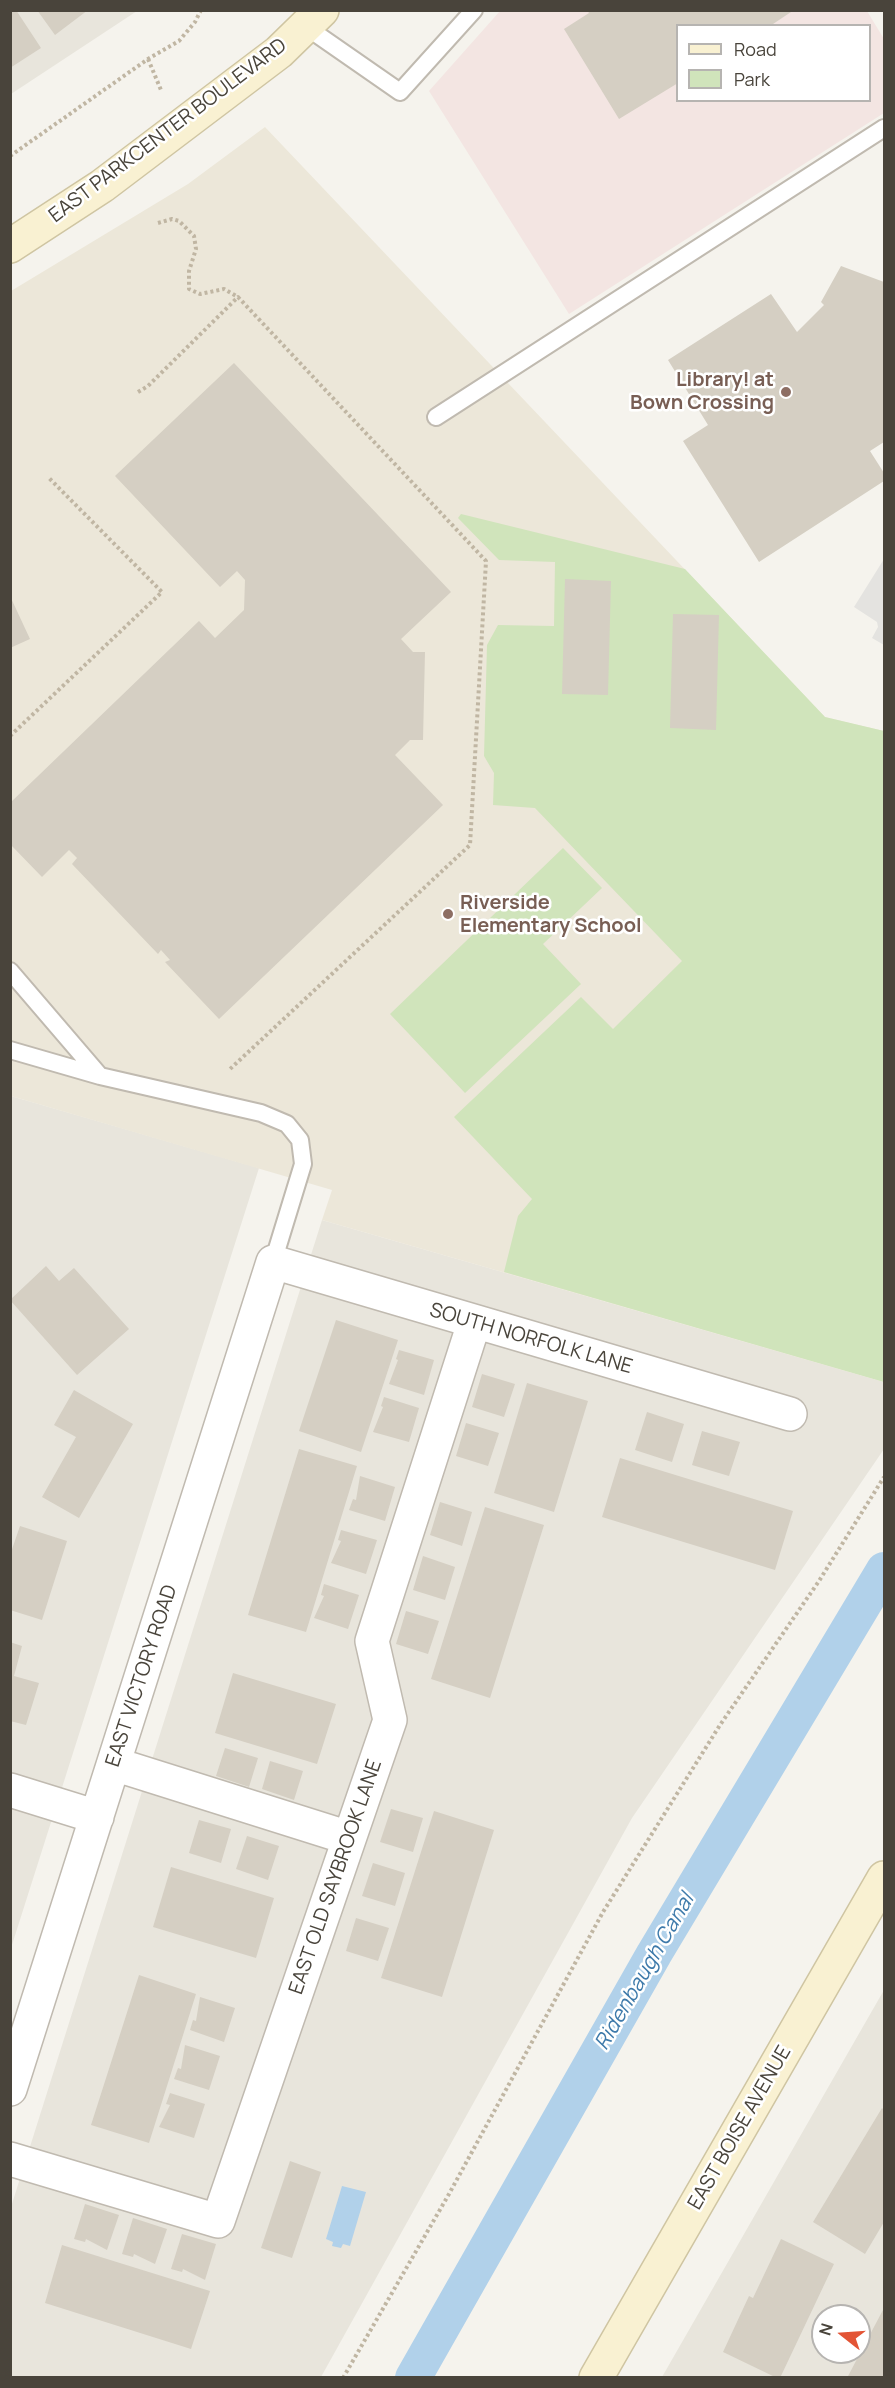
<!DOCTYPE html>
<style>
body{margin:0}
#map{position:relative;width:895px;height:2388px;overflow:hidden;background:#f5f3ed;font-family:Manrope,sans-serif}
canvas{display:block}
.frame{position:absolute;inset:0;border:12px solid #49443b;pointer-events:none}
.legend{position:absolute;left:676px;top:24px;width:195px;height:78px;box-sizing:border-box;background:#fff;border:2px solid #b6b4b1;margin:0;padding:8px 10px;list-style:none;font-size:18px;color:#49443b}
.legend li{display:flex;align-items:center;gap:12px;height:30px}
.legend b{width:30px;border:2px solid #b6b4b1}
.north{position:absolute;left:811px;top:2304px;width:60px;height:60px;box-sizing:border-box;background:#fff;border:2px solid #b6b4b1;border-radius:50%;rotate:287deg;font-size:16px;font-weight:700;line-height:24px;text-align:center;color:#49443b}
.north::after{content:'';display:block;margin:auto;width:21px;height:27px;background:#e35435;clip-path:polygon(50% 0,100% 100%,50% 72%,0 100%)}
</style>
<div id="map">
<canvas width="895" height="2388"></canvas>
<div class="frame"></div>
<ul class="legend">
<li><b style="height:8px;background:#f9f1d2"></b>Road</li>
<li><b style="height:16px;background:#d0e4bb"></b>Park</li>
</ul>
<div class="north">N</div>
</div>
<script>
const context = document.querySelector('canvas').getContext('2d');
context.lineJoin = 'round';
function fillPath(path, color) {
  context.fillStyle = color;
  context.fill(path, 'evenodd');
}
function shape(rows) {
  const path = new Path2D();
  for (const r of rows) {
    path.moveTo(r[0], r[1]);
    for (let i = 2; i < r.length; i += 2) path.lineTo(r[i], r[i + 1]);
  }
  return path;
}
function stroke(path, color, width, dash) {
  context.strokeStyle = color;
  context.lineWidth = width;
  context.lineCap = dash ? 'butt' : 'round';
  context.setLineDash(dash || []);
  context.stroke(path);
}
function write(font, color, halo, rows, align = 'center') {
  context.font = font + ' Manrope,sans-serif';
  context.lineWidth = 5;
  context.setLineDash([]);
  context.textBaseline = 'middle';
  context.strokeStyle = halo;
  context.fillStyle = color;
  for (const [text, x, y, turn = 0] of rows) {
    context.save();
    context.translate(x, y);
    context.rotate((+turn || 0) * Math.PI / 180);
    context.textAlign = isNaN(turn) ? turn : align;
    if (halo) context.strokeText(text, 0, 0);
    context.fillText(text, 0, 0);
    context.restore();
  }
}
const residential = shape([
 [11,11,137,11,11,94],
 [11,1096,259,1168,11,1948],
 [322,1220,884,1382,884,1449,632,1818,321,2377,11,2378,11,2207],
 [884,1990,884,2377,662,2377],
 [823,2316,859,2316,859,2352,823,2352]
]);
const education = shape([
 [265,127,825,717,884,731,884,1382,322,1220,332,1190,11,1096,11,291,188,184]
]);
const medical = shape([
 [500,11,867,11,884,39,884,113,569,314,429,91],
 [678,26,870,26,870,100,678,100]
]);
const green = shape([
 [461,514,685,569,825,717,884,731,884,1382,504,1272,518,1216,532,1199,454,1117,581,997,613,1029,682,961,535,808,493,805,494,773,484,756,487,645,498,625,554,626,555,562,499,560,458,518],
 [563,848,602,888,543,944,581,984,465,1093,390,1014]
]);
const parking = shape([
 [884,559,884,645,872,638,878,627,877,622,854,607]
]);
const water = shape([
 [342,2186,366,2192,350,2246,343,2244,341,2248,332,2246,333,2242,326,2239]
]);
const canal = shape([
 [413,2378,654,1954,884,1570]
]);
const building = shape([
 [10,10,16,10,41,48,10,68],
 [37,10,88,10,55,35],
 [587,10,794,10,770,26,678,26,678,83,619,119,564,29,589,13],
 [841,266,884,282,884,442,870,451,884,473,884,481,759,562,683,441,708,425,668,360,771,294,797,332,824,305,821,302],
 [234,363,451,592,401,639,413,652,425,652,423,740,410,740,395,755,443,805,219,1019,165,962,170,960,161,950,158,954,72,864,77,858,69,850,42,877,10,844,10,803,199,621,215,638,244,610,245,580,237,571,220,587,115,476],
 [565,579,611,581,608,695,562,694],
 [10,596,30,639,10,648],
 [673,614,719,615,716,730,670,728],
 [46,1266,59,1281,74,1268,129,1329,77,1375,10,1300],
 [336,1320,398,1340,361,1452,299,1431],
 [399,1350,434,1360,424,1395,389,1384,398,1360,396,1359],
 [482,1374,515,1384,504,1417,472,1407],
 [527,1383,588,1401,554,1512,494,1493],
 [74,1390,133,1424,79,1518,42,1497,76,1437,54,1425],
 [384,1397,419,1408,409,1442,373,1432,383,1407,381,1406],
 [647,1412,684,1424,672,1462,635,1450],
 [466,1423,499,1433,488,1466,456,1456],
 [702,1431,740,1442,729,1476,692,1465],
 [299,1449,357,1466,306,1632,248,1615],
 [620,1458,793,1511,775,1570,602,1517],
 [360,1476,395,1487,385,1521,349,1510,353,1499,356,1500],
 [440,1502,472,1512,462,1546,430,1535],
 [485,1507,544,1525,490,1698,431,1679],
 [20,1526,67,1541,42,1620,10,1610,10,1555],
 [341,1530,377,1540,366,1574,331,1563,341,1541,338,1540],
 [423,1556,455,1567,445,1600,413,1590],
 [324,1584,359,1595,348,1629,314,1618,324,1596,321,1595],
 [406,1611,439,1621,428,1654,396,1644],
 [10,1642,22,1646,14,1676,39,1683,26,1725,10,1721],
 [233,1673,336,1704,317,1764,215,1733],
 [225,1748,258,1758,249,1787,216,1776],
 [270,1761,303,1771,294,1800,262,1789],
 [391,1809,423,1818,413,1852,380,1842],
 [434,1811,494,1830,442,1997,381,1978],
 [199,1820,231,1829,221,1863,189,1853],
 [247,1836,279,1846,268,1880,236,1869],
 [373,1863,405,1873,395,1906,362,1896],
 [171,1867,274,1898,256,1958,153,1927],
 [356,1918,389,1928,378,1961,346,1951],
 [139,1975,196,1994,149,2143,91,2125],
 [200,1997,235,2008,224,2042,190,2030,193,2020,196,2021],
 [185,2045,220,2056,209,2090,174,2079,178,2068,181,2069],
 [170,2093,205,2104,194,2138,159,2127,170,2105,166,2104],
 [882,2108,884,2110,884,2222,865,2254,813,2222],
 [290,2161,321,2172,292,2258,261,2248],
 [85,2204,119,2215,107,2250,86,2239,85,2242,74,2239],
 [133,2218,167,2229,155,2264,134,2254,133,2257,122,2254],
 [182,2234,216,2244,205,2280,183,2269,182,2272,171,2269],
 [781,2239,834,2264,780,2378,777,2378,723,2352,749,2296,753,2298],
 [62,2245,210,2291,191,2349,45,2303],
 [884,2308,884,2378,847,2378]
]);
const path = shape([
 [148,59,161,90],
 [10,156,148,59,179,41,195,22,201,10],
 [158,223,172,219,179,221,194,236,196,249,189,271,189,289,200,294,224,289,238,297],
 [138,392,148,386,238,297,486,561,470,845,229,1070],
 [10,736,162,592,48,477],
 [343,2378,449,2194,603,1912,720,1725,819,1581,884,1477]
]);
const lane = shape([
 [305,26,400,92,474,10],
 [436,417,884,128],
 [10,971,100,1076],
 [10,1050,100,1076,261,1113,287,1124,300,1140,303,1164,273,1262]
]);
const street = shape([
 [114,1764,349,1838],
 [10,1790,97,1817],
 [10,2089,273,1262,790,1414],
 [10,2159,218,2221,390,1720,372,1641,474,1323]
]);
const secondary = shape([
 [10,246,102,186,279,52,322,10],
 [596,2378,884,1878]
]);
const markers = [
 [786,392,6,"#8d6e63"],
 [448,914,6,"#8d6e63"]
];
const streetNames = [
 ["EAST PARKCENTER BOULEVARD",168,131,-37],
 ["SOUTH NORFOLK LANE",531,1339,16],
 ["EAST VICTORY ROAD",142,1676,-72],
 ["EAST OLD SAYBROOK LANE",336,1877,-71],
 ["EAST BOISE AVENUE",740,2128,-60]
];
const educationNames = [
 ["Library! at",774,380],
 ["Bown Crossing",774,403],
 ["Riverside",460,903,"left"],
 ["Elementary School",460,926,"left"]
];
const waterNames = [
 ["Ridenbaugh Canal",645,1972,-60]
];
fillPath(residential, '#e8e5dc');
fillPath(education, '#ece7d9');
fillPath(medical, '#f3e5e2');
fillPath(green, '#d0e4bb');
fillPath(parking, '#e4e3e0');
fillPath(water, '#b1d1ea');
stroke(canal, '#b1d1ea', 36);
fillPath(building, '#d5cfc3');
stroke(lane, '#c0bab0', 20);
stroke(street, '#c0bab0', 36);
stroke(secondary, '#cfc5a2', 36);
stroke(path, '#c0b6a3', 4, [3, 3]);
stroke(lane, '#fff', 16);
stroke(street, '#fff', 33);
stroke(secondary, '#f9f1d2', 33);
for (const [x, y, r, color] of markers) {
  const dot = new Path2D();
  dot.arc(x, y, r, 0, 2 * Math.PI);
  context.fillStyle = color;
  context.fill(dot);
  stroke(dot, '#fff', 2);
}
write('20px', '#49443b', '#fff', streetNames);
write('bold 20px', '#785e54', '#fff', educationNames, 'right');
write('italic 21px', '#3e7aaa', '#fff', waterNames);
</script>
